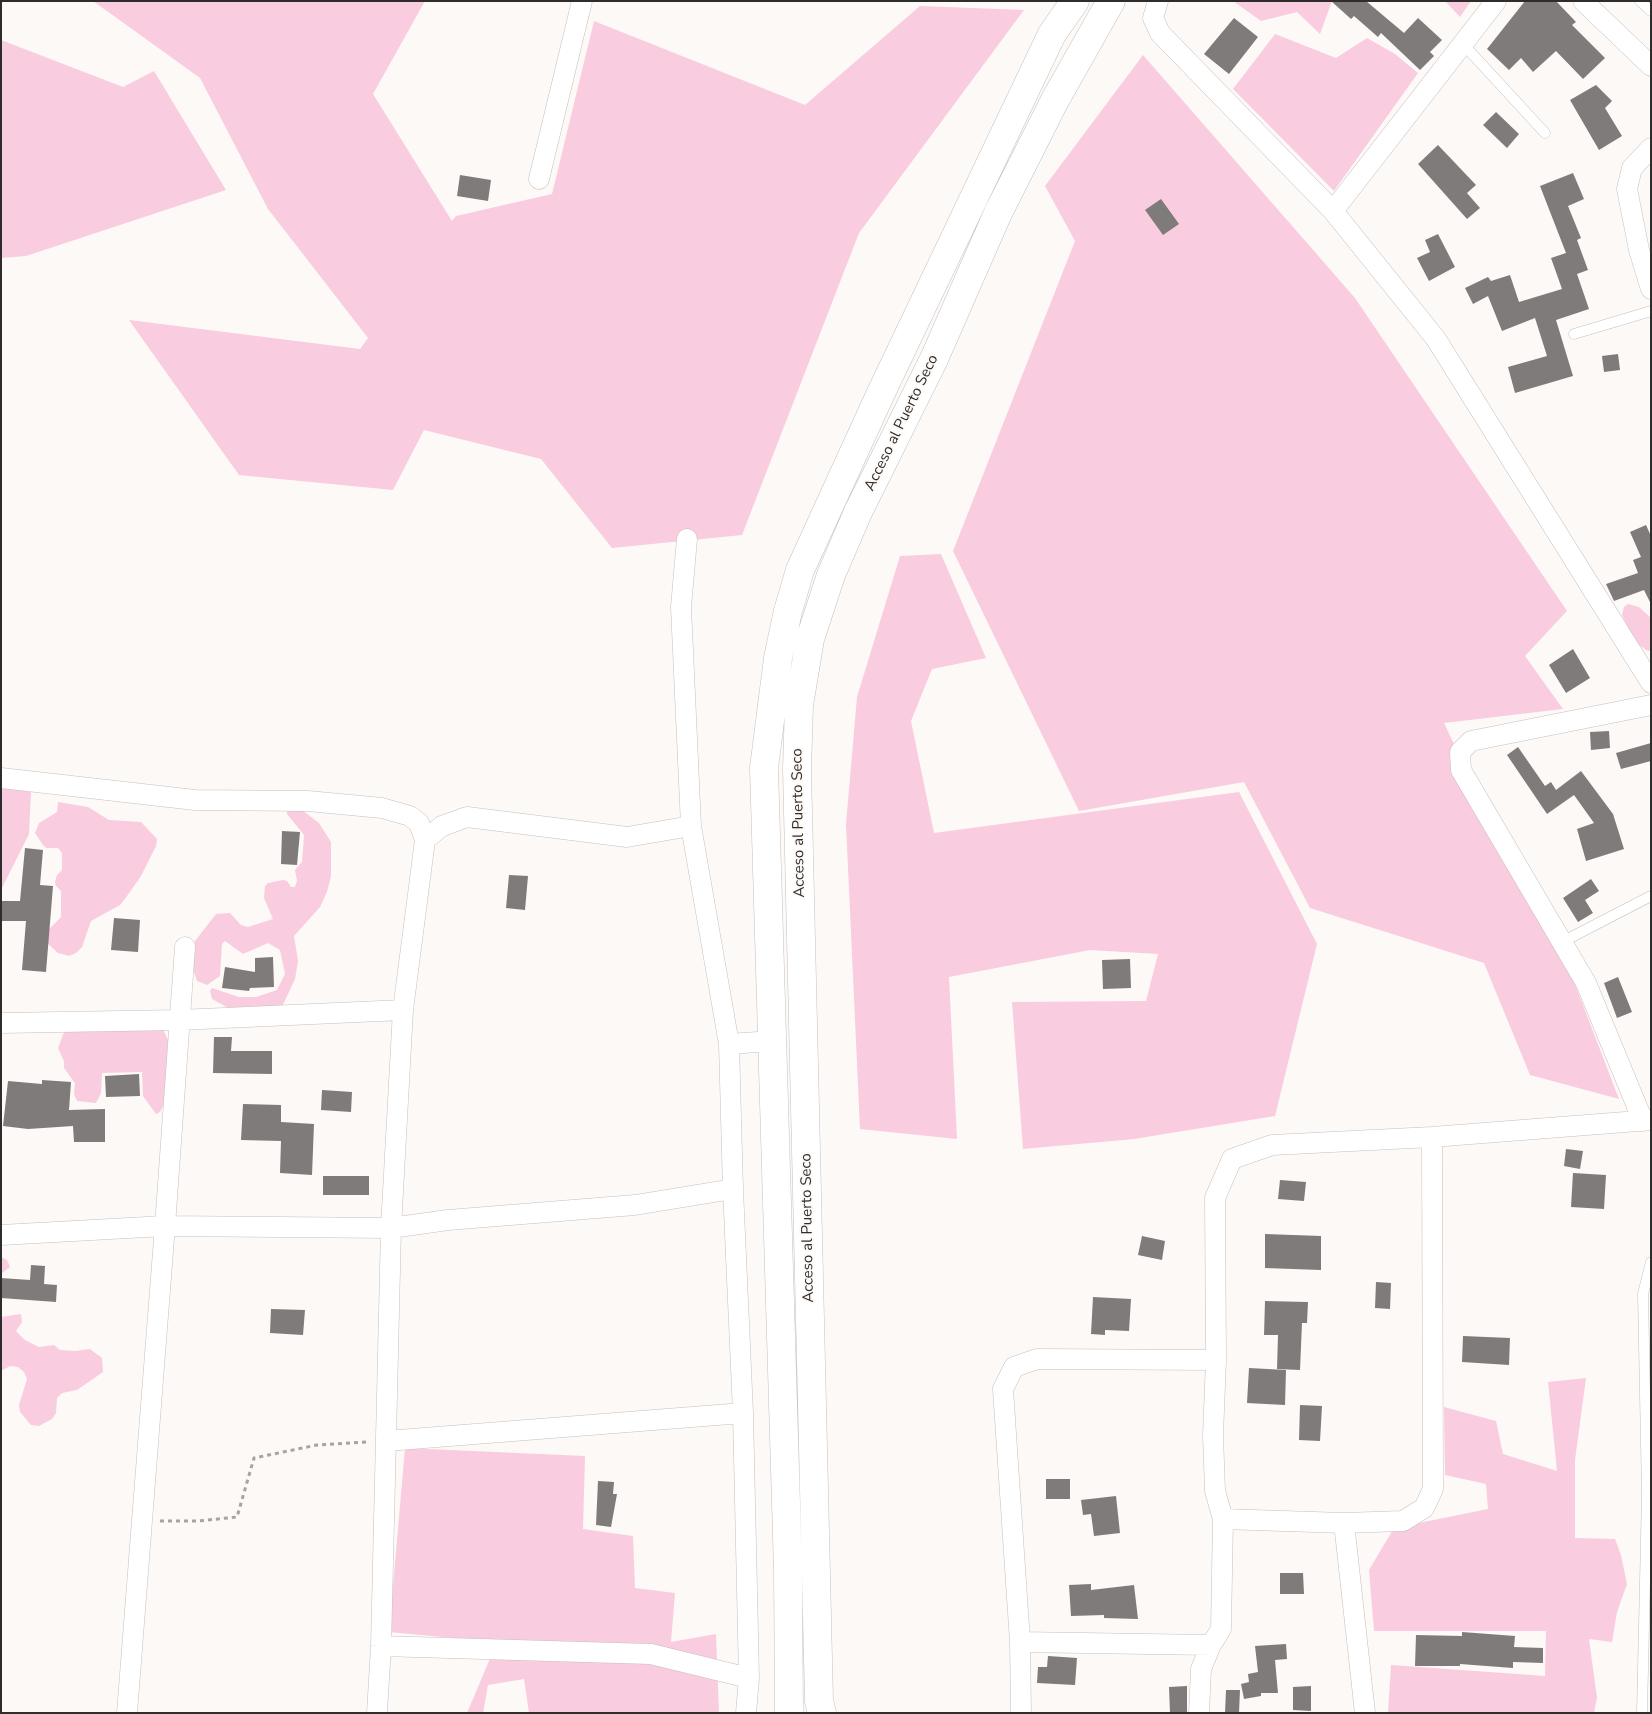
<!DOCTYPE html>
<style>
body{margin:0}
#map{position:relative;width:1652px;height:1714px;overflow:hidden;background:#fdf9f6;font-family:"Nunito Sans",sans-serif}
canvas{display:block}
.frame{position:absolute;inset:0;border:2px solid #2f2d2c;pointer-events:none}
</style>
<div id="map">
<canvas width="1652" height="1714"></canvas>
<div class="frame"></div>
</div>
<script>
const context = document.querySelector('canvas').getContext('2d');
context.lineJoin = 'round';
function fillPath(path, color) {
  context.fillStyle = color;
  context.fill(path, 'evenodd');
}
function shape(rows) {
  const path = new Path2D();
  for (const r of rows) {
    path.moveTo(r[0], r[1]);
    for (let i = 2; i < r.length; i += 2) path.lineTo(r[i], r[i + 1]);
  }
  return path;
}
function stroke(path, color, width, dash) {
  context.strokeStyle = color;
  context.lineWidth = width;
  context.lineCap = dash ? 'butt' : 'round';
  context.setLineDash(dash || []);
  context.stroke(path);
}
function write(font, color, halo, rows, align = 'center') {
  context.font = font + ' "Nunito Sans",sans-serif';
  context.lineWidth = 4;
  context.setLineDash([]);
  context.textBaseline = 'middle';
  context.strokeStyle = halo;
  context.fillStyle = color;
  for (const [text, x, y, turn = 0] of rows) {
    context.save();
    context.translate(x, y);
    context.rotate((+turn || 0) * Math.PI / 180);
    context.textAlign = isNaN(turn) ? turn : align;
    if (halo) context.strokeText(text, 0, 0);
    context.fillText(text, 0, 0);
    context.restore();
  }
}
const green = shape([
 [93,1,425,1,373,94,452,221,456,216,552,194,594,21,805,105,920,6,1024,10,859,233,742,535,612,548,541,459,424,430,393,490,239,475,129,320,360,349,368,338,268,209,200,78],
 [1233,1,1332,1,1320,34,1297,12,1261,21],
 [1445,1,1471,1,1460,17],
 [1275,34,1336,58,1367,38,1395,54,1418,73,1334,191,1233,89],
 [1,40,123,87,154,71,226,190,26,256,1,258],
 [1143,55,1355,298,1567,611,1525,656,1563,709,1444,723,1498,837,1571,974,1619,1099,1530,1075,1484,963,1310,908,1244,782,1079,811,953,551,1075,241,1045,186],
 [941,554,986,658,932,669,911,721,934,833,1239,792,1317,944,1275,1116,1134,1139,1023,1149,1012,1002,1146,1001,1158,954,1090,950,949,977,957,1139,860,1129,846,824,857,697,900,556],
 [1628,604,1639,607,1651,618,1651,650,1648,651,1636,643,1622,615,1624,607],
 [1,786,31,792,29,834,1,890],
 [58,802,88,807,109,820,141,822,157,839,156,846,141,876,127,896,120,905,91,921,82,947,76,953,69,956,58,953,44,940,48,930,61,917,61,891,56,886,55,882,57,875,62,870,62,853,58,848,46,848,43,845,35,833,39,823,57,812],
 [298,807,319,823,331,842,331,876,327,892,320,907,294,936,298,961,295,979,281,1009,230,1009,212,999,210,991,212,988,239,997,256,997,277,990,285,974,280,950,268,943,243,954,225,941,222,944,220,976,207,985,197,981,191,963,191,952,195,941,216,914,230,913,241,925,248,927,273,919,264,898,265,886,268,883,283,880,287,881,291,887,295,887,297,881,295,870,302,862,304,835,287,814,287,810],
 [161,1025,169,1042,166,1101,160,1112,156,1114,143,1096,142,1072,102,1073,101,1093,96,1103,77,1101,74,1094,75,1083,64,1068,64,1061,58,1048,64,1032,70,1029],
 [1,1257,7,1260,10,1267,1,1274],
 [21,1314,22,1322,16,1331,25,1340,39,1347,54,1345,60,1350,75,1351,90,1349,102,1358,103,1372,77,1390,62,1393,57,1398,56,1413,52,1419,39,1426,31,1425,20,1412,19,1405,27,1379,24,1372,18,1367,10,1366,1,1371,1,1317],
 [1586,1378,1575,1460,1575,1538,1615,1539,1621,1555,1627,1584,1617,1612,1612,1642,1589,1639,1597,1698,1594,1713,1388,1712,1391,1665,1545,1676,1546,1631,1374,1631,1369,1570,1394,1528,1488,1509,1486,1484,1445,1475,1444,1407,1496,1421,1503,1454,1557,1471,1548,1382],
 [405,1448,585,1456,583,1529,633,1536,635,1588,675,1593,671,1642,716,1634,719,1713,529,1713,524,1679,488,1685,483,1713,467,1713,497,1642,389,1632]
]);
const building = shape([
 [1331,1,1366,1,1404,33,1418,18,1442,40,1430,52,1434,56,1420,70,1381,33,1378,37,1354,16,1351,19],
 [1525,1,1556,1,1576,22,1572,25,1605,58,1583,79,1556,51,1533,72,1521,58,1509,70,1487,49],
 [1234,18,1258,37,1229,74,1204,54],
 [1596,85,1612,101,1605,108,1622,136,1599,150,1570,100],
 [1496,112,1519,134,1507,148,1483,125],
 [1438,145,1476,185,1467,193,1480,208,1467,219,1418,164],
 [1573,173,1584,199,1568,206,1581,238,1577,240,1588,270,1577,274,1589,309,1556,320,1573,376,1515,393,1508,367,1547,356,1535,318,1502,331,1488,296,1473,304,1465,288,1488,277,1491,281,1510,275,1519,302,1562,289,1551,258,1566,253,1540,186],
 [460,175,491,180,488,201,457,196],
 [1161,199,1179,224,1163,235,1145,210],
 [1438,234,1455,267,1429,281,1417,258,1430,252,1425,240],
 [1618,354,1620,370,1604,372,1602,356],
 [1646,525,1651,536,1651,604,1644,590,1614,601,1606,584,1638,573,1633,560,1641,557,1630,532],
 [1573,649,1590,678,1566,693,1549,665],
 [1609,731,1610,748,1591,750,1590,732],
 [1651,743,1651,761,1621,769,1616,753],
 [1518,747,1545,786,1551,782,1556,790,1581,771,1613,814,1624,849,1586,861,1577,829,1594,823,1574,795,1547,814,1507,755],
 [282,831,300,832,297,865,281,864],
 [25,848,43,850,40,885,53,886,46,972,22,970,26,921,1,921,1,901,20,901],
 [509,875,528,876,525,910,506,908],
 [1591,879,1599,891,1585,900,1593,913,1578,922,1563,898],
 [114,918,140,920,138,952,111,950],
 [273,957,274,987,250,988,249,991,222,988,225,967,255,972,255,958],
 [1130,959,1131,988,1103,989,1102,960],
 [1618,977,1632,1012,1617,1018,1604,983],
 [214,1037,232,1037,231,1051,272,1051,272,1074,213,1073],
 [139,1074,140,1096,106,1097,105,1076],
 [42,1080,71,1082,69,1110,105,1109,105,1142,74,1142,73,1126,28,1129,3,1126,8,1081,42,1084],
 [322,1090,352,1092,351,1112,321,1110],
 [243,1104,281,1105,281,1122,314,1124,312,1175,280,1173,281,1141,241,1140],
 [1566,1149,1583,1151,1580,1169,1564,1166],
 [1573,1173,1606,1175,1604,1209,1571,1207],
 [323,1176,369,1176,369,1195,323,1195],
 [1280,1180,1306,1182,1304,1201,1278,1199],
 [1265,1234,1321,1236,1321,1270,1265,1268],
 [1142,1236,1165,1241,1162,1260,1138,1255],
 [31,1265,45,1266,44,1284,57,1285,56,1302,1,1298,1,1278,30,1280],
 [1376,1282,1391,1283,1390,1309,1375,1308],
 [1093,1297,1131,1299,1129,1331,1105,1330,1105,1335,1091,1334],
 [1265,1301,1308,1302,1307,1323,1302,1323,1300,1370,1277,1369,1278,1335,1264,1335],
 [271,1309,305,1310,303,1335,270,1333],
 [1463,1336,1510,1338,1509,1365,1462,1362],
 [1249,1368,1286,1370,1285,1405,1247,1403],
 [1300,1405,1322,1406,1320,1441,1299,1440],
 [1046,1479,1070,1479,1070,1499,1046,1499],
 [598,1481,614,1482,613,1494,617,1494,611,1527,596,1525],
 [1116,1496,1120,1533,1094,1536,1091,1514,1083,1515,1081,1500],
 [1280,1573,1303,1573,1304,1594,1280,1594],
 [1091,1584,1091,1590,1134,1585,1138,1619,1104,1618,1104,1615,1071,1616,1069,1585],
 [1462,1632,1515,1636,1514,1647,1543,1648,1543,1663,1513,1662,1513,1668,1460,1664,1460,1666,1415,1666,1416,1635,1462,1636],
 [1286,1644,1287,1659,1275,1660,1278,1693,1261,1693,1261,1696,1244,1699,1241,1684,1249,1682,1248,1674,1258,1672,1255,1646],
 [1048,1656,1077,1658,1075,1685,1037,1683,1038,1667,1047,1667],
 [1187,1686,1187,1713,1170,1713,1169,1687],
 [1311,1686,1311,1711,1293,1710,1293,1687],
 [1226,1690,1240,1690,1239,1713,1225,1713]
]);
const path = shape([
 [160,1521,198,1521,237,1517,254,1458,317,1445,367,1442]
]);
const service = shape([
 [1640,1,1651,11],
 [1463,44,1545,133],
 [1574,334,1651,311],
 [1562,942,1651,896],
 [1642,1713,1647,1494,1643,1294,1651,1262]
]);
const minor = shape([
 [1158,1,1153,18,1160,33,1333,211,1436,339,1651,683],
 [1583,1,1651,66],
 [1651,148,1632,168,1627,189,1639,250,1651,289],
 [539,179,582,1],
 [1333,211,1496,1],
 [687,539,681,607,691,826,729,1044,733,1189,743,1413,749,1678,746,1713],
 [1,778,195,800,308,801,382,808,410,816,419,823,425,840],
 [1,1023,179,1020,403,1010],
 [729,1044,772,1041],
 [1643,1121,1586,983,1461,770,1460,752,1471,741,1651,705],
 [1,1235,165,1226,391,1228,448,1220,635,1205,733,1189],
 [386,1441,743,1413],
 [1223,1519,1344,1523,1365,1713],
 [1344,1523,1403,1521,1424,1508,1433,1489,1432,1137],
 [1020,1642,1211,1645,1221,1629,1223,1519,1215,1491,1213,1435,1216,1360,1215,1198,1232,1159,1272,1145,1432,1137,1651,1120],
 [381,1646,651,1654,749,1678],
 [127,1713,165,1226,185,947],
 [377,1713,381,1646,391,1228,403,1010,425,840,442,826,467,817,627,837,691,826],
 [1021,1713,1020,1642,1003,1389,1014,1367,1037,1359,1216,1360],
 [1199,1713,1201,1669,1211,1645]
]);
const secondary = shape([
 [789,1713,788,1570,764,768,778,658,788,611,800,570,880,395,1052,34,1075,1],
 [822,1713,819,1701,797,769,799,705,810,639,831,575,858,512,934,359,998,213,1055,100,1111,1]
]);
const streetNames = [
 ["Acceso al Puerto Seco",902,423,-64],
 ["Acceso al Puerto Seco",799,823,-91],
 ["Acceso al Puerto Seco",808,1228,-91]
];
fillPath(green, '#faccdf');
fillPath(building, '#7f7b7a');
stroke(service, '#c4c0be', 11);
stroke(minor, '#c4c0be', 21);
stroke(secondary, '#c4c0be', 29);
stroke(path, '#a6a3a1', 3, [4, 4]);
stroke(service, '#fff', 10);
stroke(minor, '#fff', 20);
stroke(secondary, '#fff', 28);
write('15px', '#2f2d2c', '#fdf9f6', streetNames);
</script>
